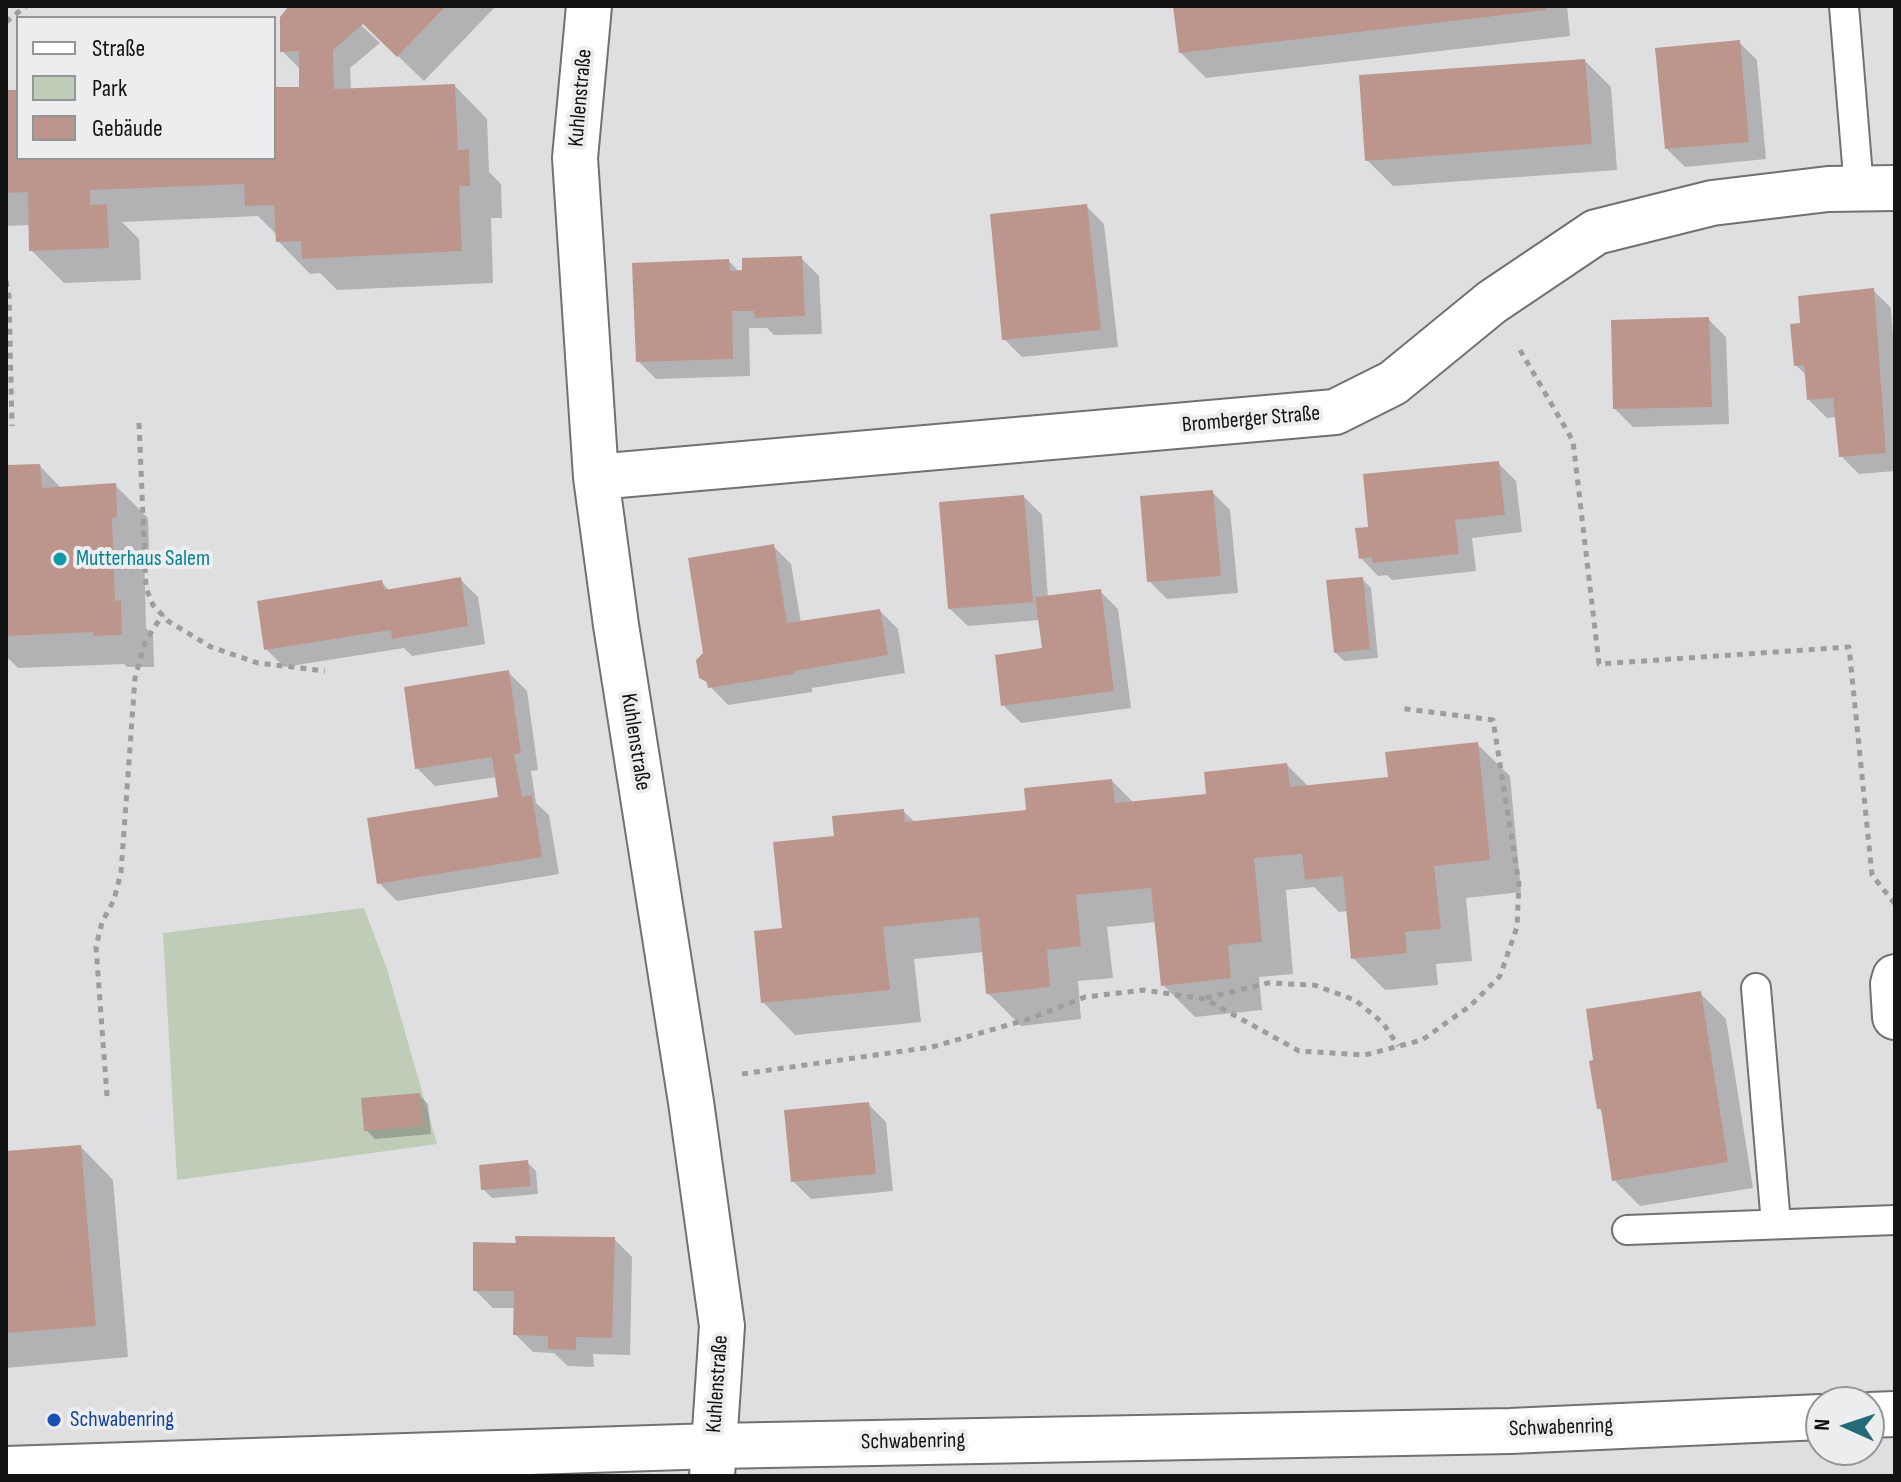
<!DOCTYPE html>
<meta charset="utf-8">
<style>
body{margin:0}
#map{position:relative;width:1901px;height:1482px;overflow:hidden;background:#dfdfe1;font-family:"Sofia Sans Condensed",sans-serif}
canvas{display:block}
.frame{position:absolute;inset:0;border:8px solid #111212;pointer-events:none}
.legend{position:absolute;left:16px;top:16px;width:260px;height:144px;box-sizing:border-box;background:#ecedee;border:2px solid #949596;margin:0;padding:10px 14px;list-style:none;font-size:24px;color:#111212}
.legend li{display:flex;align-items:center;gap:16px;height:40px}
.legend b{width:40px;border:2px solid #949596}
.north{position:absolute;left:1805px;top:1386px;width:80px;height:80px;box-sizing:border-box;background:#ecedee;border:2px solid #949596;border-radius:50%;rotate:273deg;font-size:22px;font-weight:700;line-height:32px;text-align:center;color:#111212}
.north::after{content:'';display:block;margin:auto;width:28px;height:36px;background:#246b78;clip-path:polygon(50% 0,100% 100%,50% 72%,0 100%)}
</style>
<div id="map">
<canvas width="1901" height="1482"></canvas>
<div class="frame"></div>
<ul class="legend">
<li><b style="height:10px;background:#fff"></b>Straße</li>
<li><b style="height:22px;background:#bfccb8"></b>Park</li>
<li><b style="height:22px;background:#bc968d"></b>Gebäude</li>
</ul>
<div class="north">N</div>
</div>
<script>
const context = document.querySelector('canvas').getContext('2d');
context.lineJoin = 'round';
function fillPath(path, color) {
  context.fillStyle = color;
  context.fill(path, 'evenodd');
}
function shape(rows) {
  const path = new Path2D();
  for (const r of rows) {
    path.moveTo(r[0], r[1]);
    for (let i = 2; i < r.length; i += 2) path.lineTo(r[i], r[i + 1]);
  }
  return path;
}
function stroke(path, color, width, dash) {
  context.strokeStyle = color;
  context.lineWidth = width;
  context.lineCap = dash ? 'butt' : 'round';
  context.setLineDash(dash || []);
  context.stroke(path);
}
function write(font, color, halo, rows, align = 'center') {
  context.font = font + ' "Sofia Sans Condensed",sans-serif';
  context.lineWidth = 8;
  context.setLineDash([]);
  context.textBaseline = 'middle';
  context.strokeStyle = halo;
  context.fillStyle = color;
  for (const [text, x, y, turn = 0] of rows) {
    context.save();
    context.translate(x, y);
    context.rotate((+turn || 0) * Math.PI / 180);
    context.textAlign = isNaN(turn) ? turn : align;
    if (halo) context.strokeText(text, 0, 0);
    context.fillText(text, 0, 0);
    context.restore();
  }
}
const green = shape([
 [364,908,387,969,437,1144,177,1180,163,933]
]);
const shadow = shape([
 [292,6,341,6,380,43,350,68,351,90,455,86,487,119,489,172,501,184,502,218,491,218,493,283,337,290,320,273,310,274,278,241,277,235,258,216,122,222,139,239,141,280,64,283,31,250,31,225,6,226,6,92,18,92,18,158,274,158,274,84,279,89,301,88,300,69,282,51],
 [346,6,496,6,424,81],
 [1175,6,1567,6,1570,36,1206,78,1180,52],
 [1739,42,1757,60,1766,159,1685,167,1667,149],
 [1585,61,1611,87,1617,170,1393,186,1367,160],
 [1086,206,1104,224,1118,347,1022,357,1004,339],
 [801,258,819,276,822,334,774,335,767,328,749,328,750,376,656,379,638,361,729,261,740,273],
 [1873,290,1891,308,1895,363,1895,471,1859,474,1841,456,1837,417,1827,418,1809,400,1807,376,1796,365,1802,325],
 [1708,319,1726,337,1729,424,1633,427,1615,409],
 [1498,463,1516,481,1522,532,1472,538,1476,571,1392,580,1387,575,1378,576,1361,558,1371,529],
 [40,466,62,489,115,485,148,518,149,549,144,550,146,628,153,635,154,667,127,667,124,664,18,668,6,656,6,468],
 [1212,492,1230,510,1238,593,1167,599,1149,581],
 [1024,497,1042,515,1048,598,1100,591,1118,609,1131,708,1021,723,1003,705,1044,650,1040,620,968,626,950,609],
 [773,546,791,564,801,623,880,611,898,629,905,673,812,688,812,692,728,705,701,677,705,654],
 [460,579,478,597,485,644,412,656,404,648,284,667,266,649,381,582,390,591],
 [1362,579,1371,588,1378,658,1344,661,1335,652],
 [509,673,527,691,538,770,531,771,536,803,549,815,559,874,397,901,379,883,500,799,497,777,435,786,417,768],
 [1477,744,1510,776,1521,892,1466,898,1472,961,1436,964,1438,985,1385,990,1353,958,1348,911,1339,912,1314,887,1286,890,1293,974,1259,977,1262,1010,1195,1017,1163,985,1156,922,1107,927,1113,978,1078,981,1081,1019,1021,1026,988,993,984,952,914,959,921,1022,795,1035,763,1002,784,930,836,838,903,811,916,823,1028,812,1112,781,1134,803,1208,796,1287,765,1309,787,1390,779],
 [1700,993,1726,1019,1753,1188,1640,1206,1614,1180,1604,1113,1599,1108],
 [419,1095,428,1104,431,1134,375,1139,366,1130],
 [868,1104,886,1122,893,1191,811,1199,793,1181],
 [81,1147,113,1180,128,1357,6,1368,6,1153],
 [527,1162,536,1171,538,1194,492,1198,483,1189],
 [614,1239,632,1257,630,1355,593,1354,594,1367,568,1366,554,1353,533,1352,515,1334,516,1308,493,1308,475,1290,518,1245]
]);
const building = shape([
 [289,6,446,6,397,57,363,24,333,50,334,89,455,84,458,150,469,149,470,186,459,186,462,251,302,259,301,241,276,242,274,205,245,206,244,184,90,190,90,205,107,204,109,248,29,251,28,192,6,193,6,90,18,90,18,158,274,158,274,87,299,87,299,51,280,52,280,17],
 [1173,6,1545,6,1546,10,1179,53],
 [1740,40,1749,142,1665,149,1655,48],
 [1585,59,1592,144,1365,161,1359,75],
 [1087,204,1101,330,1002,340,990,214],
 [802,256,805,316,755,318,754,311,732,311,733,359,636,362,632,263,729,259,730,271,742,270,742,258],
 [1874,288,1886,453,1839,457,1833,398,1807,400,1804,365,1794,366,1790,324,1800,323,1798,296],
 [1709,317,1712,407,1613,409,1611,320],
 [1499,461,1505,515,1455,520,1459,554,1373,563,1372,557,1359,559,1355,528,1368,527,1363,474],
 [40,464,42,488,116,483,117,517,112,518,115,601,121,600,122,635,93,636,93,632,6,636,6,465],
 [1213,490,1221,576,1147,582,1140,496],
 [1024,495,1033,602,948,609,939,502],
 [774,544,787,623,880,609,888,655,794,671,794,674,708,688,707,682,699,678,696,660,703,653,688,558],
 [461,577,468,626,392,639,391,630,264,650,257,601,382,580,385,590],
 [1363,577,1370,649,1334,653,1326,580],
 [1101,589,1114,691,1001,706,995,655,1042,648,1035,597],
 [509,670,521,753,514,754,522,797,532,795,542,857,377,884,367,818,498,797,492,757,415,769,404,687],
 [1478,742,1490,860,1434,866,1441,929,1405,932,1407,953,1351,959,1343,876,1305,880,1302,854,1254,858,1262,942,1228,945,1231,978,1161,986,1151,888,1076,895,1081,946,1047,950,1050,987,986,994,979,917,883,927,890,990,761,1003,754,931,782,928,773,842,834,836,832,816,904,809,905,822,1026,810,1024,788,1112,779,1115,803,1206,794,1204,772,1287,763,1290,787,1388,777,1385,752],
 [1701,991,1728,1162,1612,1181,1601,1109,1597,1109,1589,1061,1593,1060,1586,1009],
 [420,1093,423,1126,364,1131,361,1098],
 [869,1102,876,1174,791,1182,784,1110],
 [81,1145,96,1326,6,1333,6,1151],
 [528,1160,531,1186,481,1190,479,1165],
 [515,1236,615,1237,612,1338,576,1337,576,1350,548,1349,548,1336,513,1335,514,1291,473,1291,473,1242,516,1243]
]);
const path = shape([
 [6,22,26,6],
 [6,281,9,296,12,426],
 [1520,350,1573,441,1599,664,1849,647,1872,875,1895,904],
 [139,423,146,588,153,605,168,621,211,647,258,663,325,671],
 [1206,998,1268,983,1314,985,1355,1000,1383,1023,1398,1046],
 [742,1074,932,1047,1029,1019,1085,997,1144,990,1205,999,1299,1051,1365,1055,1422,1040,1470,1006,1500,976,1517,927,1519,884,1493,720,1399,708],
 [107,1096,96,947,102,922,114,900,121,872,135,678,145,642,163,614]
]);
const service = shape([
 [1844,6,1859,189],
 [1756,988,1776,1224],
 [1627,1230,1895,1220]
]);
const minor = shape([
 [589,6,575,158,596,477,616,625,691,1102,722,1326,712,1476],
 [596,477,1335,412,1393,383,1492,302,1596,232,1712,203,1828,189,1895,188],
 [1895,977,1893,984,1895,1017]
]);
const tertiary = shape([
 [1869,1415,1895,1414],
 [6,1469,714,1446,1510,1431,1821,1417]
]);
const markers = [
 [60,559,8,"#0f9aa8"],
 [54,1420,8,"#1a4fb4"]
];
const streetNames = [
 ["Kuhlenstraße",581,98,-85],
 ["Bromberger Straße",1251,420,-5],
 ["Kuhlenstraße",635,742,81],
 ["Kuhlenstraße",718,1384,-86],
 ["Schwabenring",1561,1428,-2],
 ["Schwabenring",913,1442,-1]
];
const cultureNames = [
 ["Mutterhaus Salem",76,559]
];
const transitNames = [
 ["Schwabenring",70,1420]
];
fillPath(green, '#bfccb8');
fillPath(shadow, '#0003');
fillPath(building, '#bc968d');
stroke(service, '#717172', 32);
stroke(minor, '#717172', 48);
stroke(tertiary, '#717172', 48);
stroke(path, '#9d9d9e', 5, [6, 6]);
stroke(service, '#fff', 28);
stroke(minor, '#fff', 44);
stroke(tertiary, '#fff', 44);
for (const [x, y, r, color] of markers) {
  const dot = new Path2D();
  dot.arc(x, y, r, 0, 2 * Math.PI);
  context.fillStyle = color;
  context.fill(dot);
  stroke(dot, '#ecedee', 3);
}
write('22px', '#111212', '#ecedee', streetNames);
write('22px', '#0d838f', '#ecedee', cultureNames, 'left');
write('22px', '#164399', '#ecedee', transitNames, 'left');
</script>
